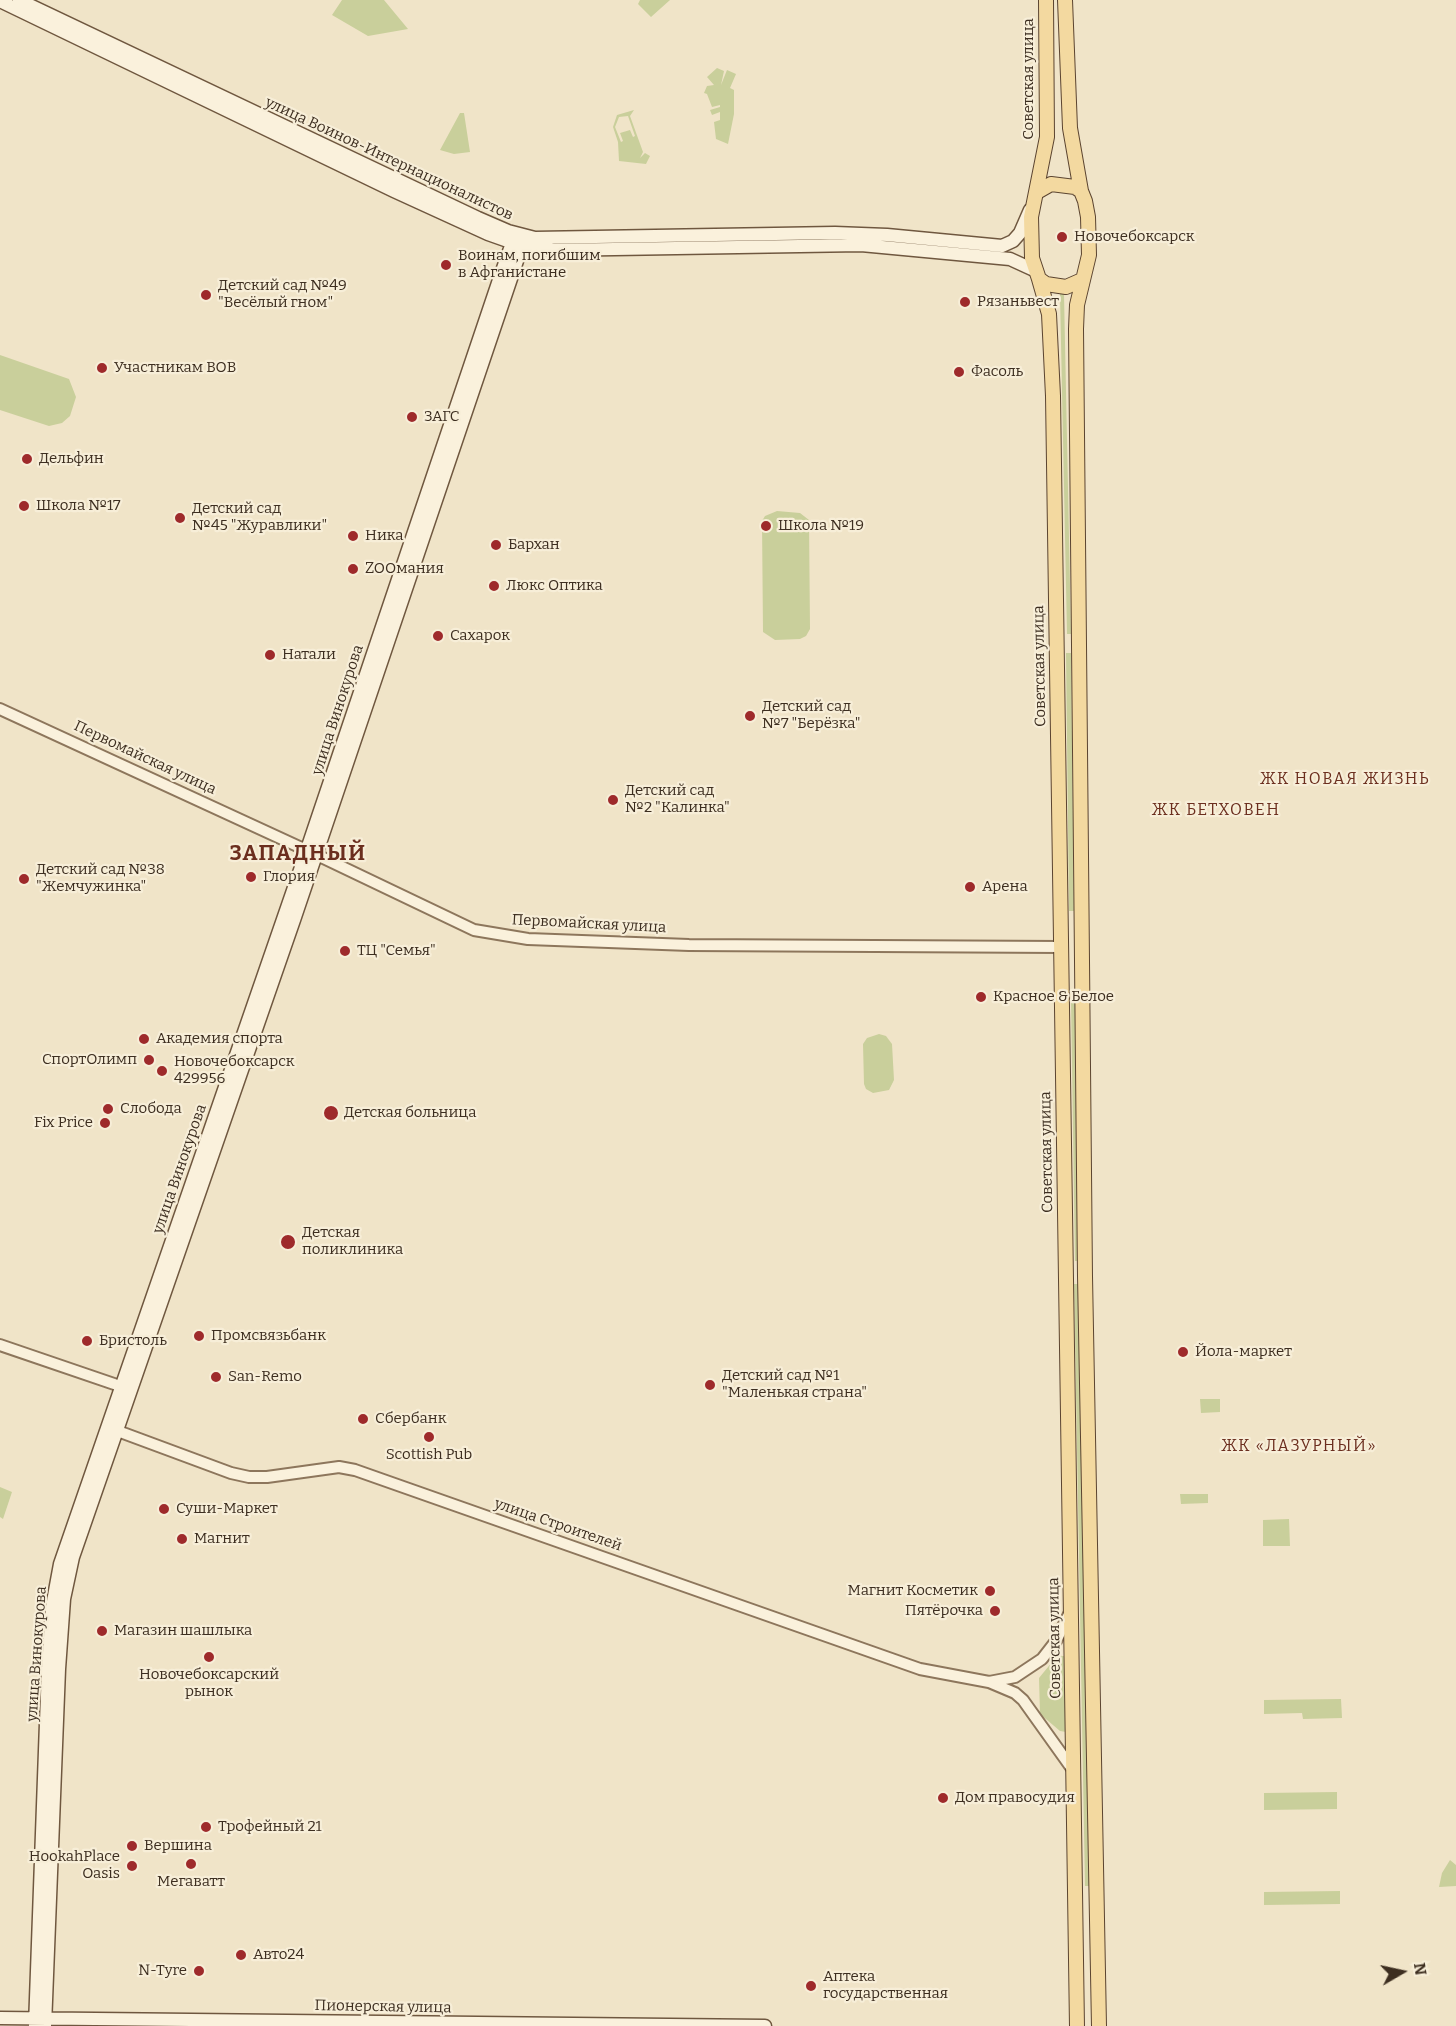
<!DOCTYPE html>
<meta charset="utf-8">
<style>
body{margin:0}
#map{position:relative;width:1456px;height:2026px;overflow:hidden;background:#f0e4c8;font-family:Bitter,serif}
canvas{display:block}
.north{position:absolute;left:1372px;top:1942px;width:60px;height:60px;-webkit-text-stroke:4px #f7eed8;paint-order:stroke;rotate:81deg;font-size:16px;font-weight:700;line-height:24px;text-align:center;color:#3d2e20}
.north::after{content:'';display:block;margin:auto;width:21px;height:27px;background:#3d2e20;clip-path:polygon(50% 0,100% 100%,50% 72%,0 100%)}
</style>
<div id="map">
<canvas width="1456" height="2026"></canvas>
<div class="north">N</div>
</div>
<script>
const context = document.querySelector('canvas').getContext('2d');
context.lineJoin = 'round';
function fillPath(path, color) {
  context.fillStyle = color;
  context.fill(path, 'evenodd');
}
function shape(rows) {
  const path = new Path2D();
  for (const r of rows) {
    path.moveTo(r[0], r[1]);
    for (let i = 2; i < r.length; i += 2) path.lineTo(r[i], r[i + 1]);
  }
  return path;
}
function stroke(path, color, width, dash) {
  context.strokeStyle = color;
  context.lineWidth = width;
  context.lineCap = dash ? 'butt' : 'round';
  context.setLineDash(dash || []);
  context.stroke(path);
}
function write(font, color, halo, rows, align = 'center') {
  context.font = font + ' Bitter,serif';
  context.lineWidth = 4.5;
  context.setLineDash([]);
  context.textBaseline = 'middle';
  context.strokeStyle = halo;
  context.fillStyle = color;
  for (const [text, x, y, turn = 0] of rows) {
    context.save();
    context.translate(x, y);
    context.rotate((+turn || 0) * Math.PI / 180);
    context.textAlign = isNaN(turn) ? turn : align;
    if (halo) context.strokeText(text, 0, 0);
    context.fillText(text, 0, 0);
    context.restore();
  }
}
const green = shape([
 [342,0,384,0,408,29,368,36,332,15],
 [640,0,670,0,651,17,638,4],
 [717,68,724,71,721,85,727,70,736,74,730,88,734,90,734,114,728,144,716,139,714,122,720,120,720,112,712,115,710,110,720,107,720,105,712,107,707,94,704,93,707,86,714,85,707,77],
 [634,110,630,116,643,152,640,158,645,153,650,156,646,164,619,161,618,142,613,127,617,115],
 [628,116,635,136,633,137,630,130,620,133,623,141,621,142,615,127,619,117],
 [460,113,464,113,470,152,454,154,440,150],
 [1060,294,1064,294,1071,634,1067,634],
 [0,355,69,379,76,397,70,416,62,423,49,426,0,410],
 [777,511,800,513,809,520,810,629,806,636,800,639,775,640,763,632,762,521,765,516],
 [1066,653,1071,653,1074,911,1069,911],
 [1071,1000,1075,1000,1079,1261,1075,1261],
 [879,1034,886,1036,892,1044,894,1080,889,1090,873,1093,866,1089,864,1084,863,1044,867,1038],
 [1074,1284,1079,1284,1090,1886,1085,1886],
 [1200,1399,1220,1399,1220,1412,1201,1413],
 [0,1487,12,1492,3,1519,0,1517],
 [1180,1494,1208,1494,1208,1503,1181,1504],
 [1289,1519,1290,1546,1263,1546,1263,1520],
 [1057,1656,1064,1656,1066,1732,1060,1731,1040,1714,1039,1678],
 [1341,1699,1342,1718,1303,1719,1302,1713,1264,1714,1264,1700],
 [1337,1792,1337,1809,1264,1810,1264,1793],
 [1450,1860,1456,1865,1456,1886,1439,1887,1442,1873],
 [1340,1891,1340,1904,1264,1905,1264,1892]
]);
const tertiary = shape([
 [0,709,306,850],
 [315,854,474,930,528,939,689,945,1061,947],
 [0,1345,120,1386],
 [115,1430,231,1473,249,1477,267,1477,339,1467,355,1470,920,1669,989,1682,1015,1693,1023,1700,1073,1770],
 [989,1682,1015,1677,1042,1659,1056,1641,1071,1610]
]);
const secondary = shape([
 [19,0,478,218,508,231,535,238,835,233,887,235,1002,246,1013,241,1020,233,1030,210],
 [0,1,394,191,488,234,522,246,553,250,861,245,1010,259,1034,270],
 [0,2018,765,2026],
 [35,2026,48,1668,52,1607,60,1564,298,876,501,274,512,243,521,235],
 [45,2026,59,1669,64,1599,73,1557,294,920,522,246,521,235]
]);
const primary = shape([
 [1046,0,1047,137,1031,217,1032,258,1039,279,1046,284,1066,287,1082,280],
 [1065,0,1070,128,1081,191],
 [1037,192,1051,184,1075,187,1081,191,1085,201,1088,217,1089,255,1077,305,1076,329,1085,1276,1099,2026],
 [1039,279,1049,314,1053,396,1077,2026]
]);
const markers = [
 [1062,237,6,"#9e2a2b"],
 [446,265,6,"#9e2a2b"],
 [206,295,6,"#9e2a2b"],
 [965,302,6,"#9e2a2b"],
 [102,368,6,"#9e2a2b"],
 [959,372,6,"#9e2a2b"],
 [412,417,6,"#9e2a2b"],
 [27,459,6,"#9e2a2b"],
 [24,506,6,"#9e2a2b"],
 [180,518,6,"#9e2a2b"],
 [766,526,6,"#9e2a2b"],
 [353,536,6,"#9e2a2b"],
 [496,545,6,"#9e2a2b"],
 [353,569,6,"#9e2a2b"],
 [494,586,6,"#9e2a2b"],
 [438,636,6,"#9e2a2b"],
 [270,655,6,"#9e2a2b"],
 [750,716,6,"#9e2a2b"],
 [613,800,6,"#9e2a2b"],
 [251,877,6,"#9e2a2b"],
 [24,879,6,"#9e2a2b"],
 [970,887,6,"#9e2a2b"],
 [345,951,6,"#9e2a2b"],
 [981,997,6,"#9e2a2b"],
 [144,1039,6,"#9e2a2b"],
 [149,1060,6,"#9e2a2b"],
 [162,1071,6,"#9e2a2b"],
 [108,1109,6,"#9e2a2b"],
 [331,1113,8,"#9e2a2b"],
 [105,1123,6,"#9e2a2b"],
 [288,1242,8,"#9e2a2b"],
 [199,1336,6,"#9e2a2b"],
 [87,1341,6,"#9e2a2b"],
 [1183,1352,6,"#9e2a2b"],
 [216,1377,6,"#9e2a2b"],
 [710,1385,6,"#9e2a2b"],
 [363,1419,6,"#9e2a2b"],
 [429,1437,6,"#9e2a2b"],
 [164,1509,6,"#9e2a2b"],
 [182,1539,6,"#9e2a2b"],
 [990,1591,6,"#9e2a2b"],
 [995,1611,6,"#9e2a2b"],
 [102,1631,6,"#9e2a2b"],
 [209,1657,6,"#9e2a2b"],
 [943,1798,6,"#9e2a2b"],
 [206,1827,6,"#9e2a2b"],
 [132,1846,6,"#9e2a2b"],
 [191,1864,6,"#9e2a2b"],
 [132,1866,6,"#9e2a2b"],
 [241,1955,6,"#9e2a2b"],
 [199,1971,6,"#9e2a2b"],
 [811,1986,6,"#9e2a2b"]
];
const streetNames = [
 ["Советская улица",1029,79,-90],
 ["улица Воинов-Интернационалистов",389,159,25],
 ["Советская улица",1040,666,-91],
 ["улица Винокурова",338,710,-72],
 ["Первомайская улица",145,758,25],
 ["Первомайская улица",589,924,3],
 ["Советская улица",1047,1152,-91],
 ["улица Винокурова",180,1169,-71],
 ["улица Строителей",558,1525,19],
 ["Советская улица",1055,1638,-91],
 ["улица Винокурова",37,1654,-86],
 ["Пионерская улица",383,2007,1]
];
const poiNames = [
 ["Новочебоксарск",1074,237],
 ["Воинам, погибшим",458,256],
 ["в Афганистане",458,273],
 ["Детский сад №49",218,286],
 ["\"Весёлый гном\"",218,303],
 ["Рязаньвест",977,302],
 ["Участникам ВОВ",114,368],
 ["Фасоль",971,372],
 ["ЗАГС",424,417],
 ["Дельфин",39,459],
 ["Школа №17",36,506],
 ["Детский сад",192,509],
 ["№45 \"Журавлики\"",192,526],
 ["Школа №19",778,526],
 ["Ника",365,536],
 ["Бархан",508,545],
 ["ZOOмания",365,569],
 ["Люкс Оптика",506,586],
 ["Сахарок",450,636],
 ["Натали",282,655],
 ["Детский сад",762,707],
 ["№7 \"Берёзка\"",762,724],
 ["Детский сад",625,791],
 ["№2 \"Калинка\"",625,808],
 ["Детский сад №38",36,870],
 ["\"Жемчужинка\"",36,887],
 ["Глория",263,877],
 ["Арена",982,887],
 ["ТЦ \"Семья\"",357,951],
 ["Красное & Белое",993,997],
 ["Академия спорта",156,1039],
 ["СпортОлимп",137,1060,"right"],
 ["Новочебоксарск",174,1062],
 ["429956",174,1079],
 ["Слобода",120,1109],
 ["Детская больница",344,1113],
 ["Fix Price",93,1123,"right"],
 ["Детская",302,1233],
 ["поликлиника",302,1250],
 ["Промсвязьбанк",211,1336],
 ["Бристоль",99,1341],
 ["Йола-маркет",1195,1352],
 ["Детский сад №1",722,1376],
 ["\"Маленькая страна\"",722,1393],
 ["San-Remo",228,1377],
 ["Сбербанк",375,1419],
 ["Scottish Pub",429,1455,"center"],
 ["Суши-Маркет",176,1509],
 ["Магнит",194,1539],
 ["Магнит Косметик",978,1591,"right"],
 ["Пятёрочка",983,1611,"right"],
 ["Магазин шашлыка",114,1631],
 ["Новочебоксарский",209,1675,"center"],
 ["рынок",209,1692,"center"],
 ["Дом правосудия",955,1798],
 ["Трофейный 21",218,1827],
 ["Вершина",144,1846],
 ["HookahPlace",120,1857,"right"],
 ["Oasis",120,1874,"right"],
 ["Мегаватт",191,1882,"center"],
 ["Авто24",253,1955],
 ["N-Tyre",187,1971,"right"],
 ["Аптека",823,1977],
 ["государственная",823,1994]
];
const neighbourhoodNames = [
 ["ЖК НОВАЯ ЖИЗНЬ",1345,780],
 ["ЖК БЕТХОВЕН",1216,811],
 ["ЖК «ЛАЗУРНЫЙ»",1299,1447]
];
const districtNames = [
 ["ЗАПАДНЫЙ",298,854]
];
fillPath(green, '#c9cf9b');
stroke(tertiary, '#8d765c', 14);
stroke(secondary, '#6f573f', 15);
stroke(primary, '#5b4430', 16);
stroke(tertiary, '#faf1dc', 10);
stroke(secondary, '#faf1dc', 12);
stroke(primary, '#f3d9a0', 14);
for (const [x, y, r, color] of markers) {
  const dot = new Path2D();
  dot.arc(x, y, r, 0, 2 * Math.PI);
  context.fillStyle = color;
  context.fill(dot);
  stroke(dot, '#f7eed8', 2);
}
write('15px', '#3d2e20', '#f7eed8', streetNames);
write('15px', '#3d2e20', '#f7eed8', poiNames, 'left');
context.letterSpacing = '1.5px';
write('16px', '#6b2e1e', '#f7eed8', neighbourhoodNames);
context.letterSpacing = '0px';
context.letterSpacing = '1.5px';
write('bold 21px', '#6b2e1e', '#f7eed8', districtNames);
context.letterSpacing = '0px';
</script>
